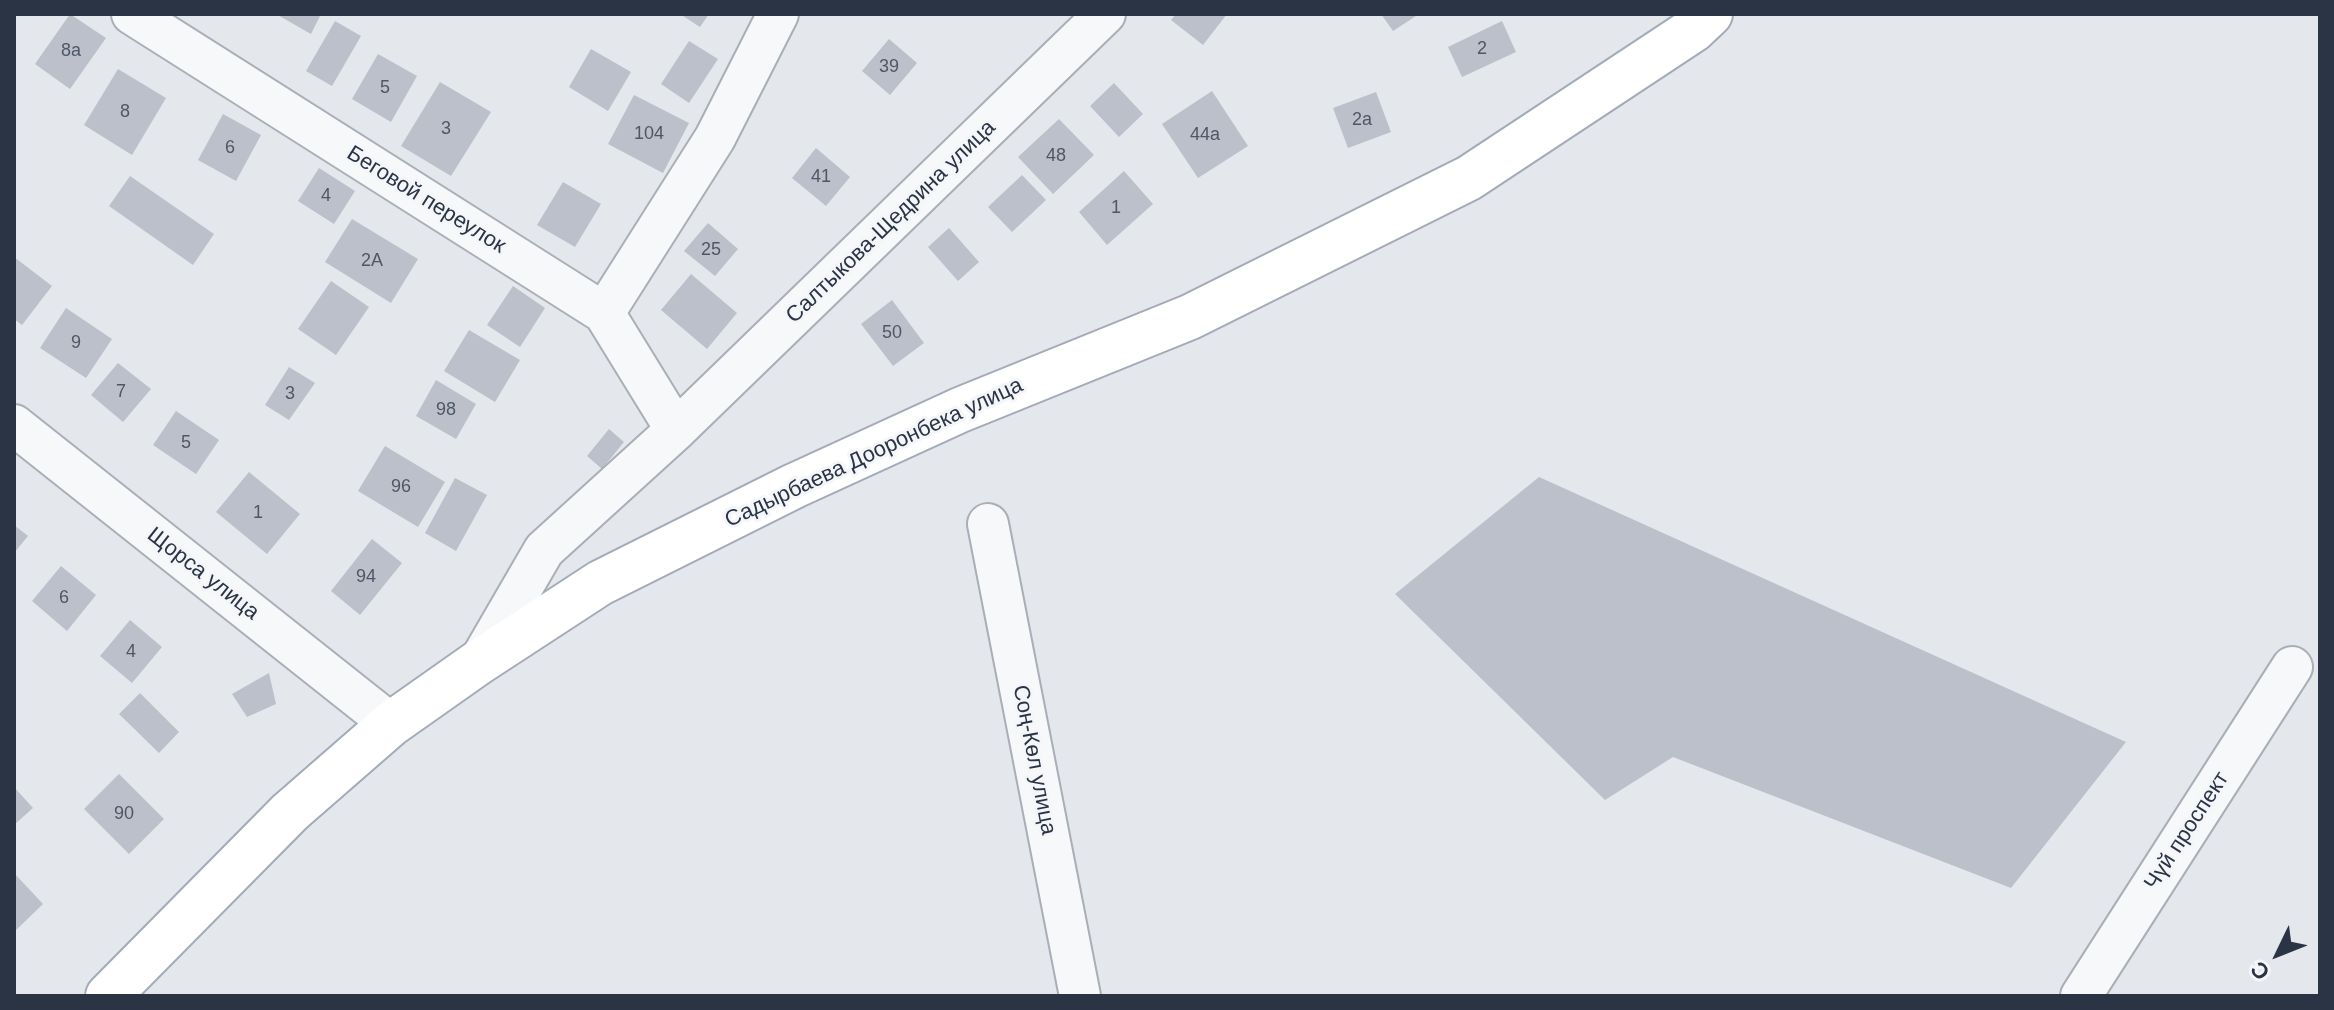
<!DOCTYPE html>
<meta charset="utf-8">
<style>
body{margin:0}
#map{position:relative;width:2334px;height:1010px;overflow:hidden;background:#e4e7ec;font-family:Helvetica,sans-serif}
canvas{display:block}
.frame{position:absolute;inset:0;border:16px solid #2b3445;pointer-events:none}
.north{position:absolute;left:2238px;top:914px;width:80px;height:80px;-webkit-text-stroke:6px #f4f6f9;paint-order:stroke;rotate:227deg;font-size:22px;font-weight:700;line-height:32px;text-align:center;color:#2b3445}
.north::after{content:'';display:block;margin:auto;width:28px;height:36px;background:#2b3445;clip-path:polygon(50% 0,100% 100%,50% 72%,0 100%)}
</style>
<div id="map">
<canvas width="2334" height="1010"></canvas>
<div class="frame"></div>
<div class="north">С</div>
</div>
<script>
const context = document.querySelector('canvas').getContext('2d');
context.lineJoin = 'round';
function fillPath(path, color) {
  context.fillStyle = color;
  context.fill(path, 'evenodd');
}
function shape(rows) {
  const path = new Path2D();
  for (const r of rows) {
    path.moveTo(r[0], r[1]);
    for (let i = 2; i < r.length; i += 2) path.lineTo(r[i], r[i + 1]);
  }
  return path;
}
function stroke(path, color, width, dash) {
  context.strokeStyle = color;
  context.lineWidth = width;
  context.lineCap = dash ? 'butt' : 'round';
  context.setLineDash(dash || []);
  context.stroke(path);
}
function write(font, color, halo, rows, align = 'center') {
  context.font = font + ' Helvetica,sans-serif';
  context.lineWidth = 6;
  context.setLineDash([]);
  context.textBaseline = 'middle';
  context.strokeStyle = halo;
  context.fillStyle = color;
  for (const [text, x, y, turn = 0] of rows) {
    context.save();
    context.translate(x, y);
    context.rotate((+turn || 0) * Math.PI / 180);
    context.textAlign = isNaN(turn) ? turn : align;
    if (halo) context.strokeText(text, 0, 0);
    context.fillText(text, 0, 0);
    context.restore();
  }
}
const building = shape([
 [70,14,106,38,70,89,35,64],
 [276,14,321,14,311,34],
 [680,14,709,14,700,27],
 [1176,14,1227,14,1203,45,1171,20],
 [1381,14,1419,14,1393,31],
 [335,21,361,36,332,86,306,71],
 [1502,21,1516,52,1462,77,1448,47],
 [889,39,917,63,890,95,862,71],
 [689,41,718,59,689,103,661,84],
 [591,49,631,72,608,111,569,87],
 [378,54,417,76,391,122,352,99],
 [118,69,166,98,132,155,84,125],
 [440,82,491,112,451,176,401,146],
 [1114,83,1143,114,1119,137,1090,106],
 [1212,91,1248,146,1198,178,1162,124],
 [1376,92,1391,132,1348,148,1333,108],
 [634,95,689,123,663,173,608,144],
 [223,114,261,135,236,181,198,160],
 [1059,119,1094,155,1053,194,1018,157],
 [816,148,850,177,826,206,792,178],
 [319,168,355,191,334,224,298,201],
 [1124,171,1153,204,1107,245,1079,212],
 [1022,175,1046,200,1012,232,988,207],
 [130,176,214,234,193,265,109,206],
 [563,182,601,204,575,247,537,225],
 [352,219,418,259,391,303,325,262],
 [708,223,738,249,715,276,684,251],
 [949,228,979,262,958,281,928,247],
 [14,257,52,286,22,325,14,319],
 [691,274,737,313,707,349,661,310],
 [331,281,369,307,336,355,298,329],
 [513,286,545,308,520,347,487,325],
 [892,300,924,343,893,366,861,324],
 [66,308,112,339,86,378,40,348],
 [469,330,520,360,495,402,444,371],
 [118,363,151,389,123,422,91,395],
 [289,367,315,383,289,420,265,405],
 [436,380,476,404,456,439,416,416],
 [176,411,219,440,196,474,153,445],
 [609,429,624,442,602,469,587,456],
 [385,446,445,482,418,527,358,491],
 [249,472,300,514,267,554,216,512],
 [1539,477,2126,742,2011,888,1673,757,1605,800,1395,594],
 [455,478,487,495,456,551,425,533],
 [14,525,28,536,14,553],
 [372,539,402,563,360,615,331,591],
 [61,566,96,595,67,631,32,601],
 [130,620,162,647,132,683,100,656],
 [269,673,276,704,247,717,232,694],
 [140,693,179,732,159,753,119,714],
 [119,774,164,819,129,854,84,809],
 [14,787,33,808,14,825],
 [14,873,43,904,14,932]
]);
const minor = shape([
 [132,14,604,313,676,430],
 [604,313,715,138,778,14],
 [14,425,391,724],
 [988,524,1080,996],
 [479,662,544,550,676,430,1105,14],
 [2081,996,2292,667]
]);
const major = shape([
 [108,996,290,812,391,724,479,662,600,583,794,486,960,410,1190,317,1469,178,1693,30,1710,14]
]);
const numberNames = [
 ["2",1482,49],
 ["8a",71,51],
 ["39",889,67],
 ["5",385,88],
 ["8",125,112],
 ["2a",1362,120],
 ["3",446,129],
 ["104",649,134],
 ["44a",1205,135],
 ["6",230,148],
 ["48",1056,156],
 ["41",821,177],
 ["4",326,196],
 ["1",1116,208],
 ["25",711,250],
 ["2А",372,261],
 ["50",892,333],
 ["9",76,343],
 ["7",121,392],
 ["3",290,394],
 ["98",446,410],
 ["5",186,443],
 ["96",401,487],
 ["1",258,513],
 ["94",366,577],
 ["6",64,598],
 ["4",131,652],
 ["90",124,814]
];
const streetNames = [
 ["Беговой переулок",426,200,32],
 ["Салтыкова-Щедрина улица",891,222,-44],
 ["Садырбаева Дооронбека улица",874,453,-25],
 ["Щорса улица",203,574,38],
 ["Соң-Көл улица",1034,760,79],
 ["Чүй проспект",2187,831,-57]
];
fillPath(building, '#bbc0ca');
stroke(minor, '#a9aeb7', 44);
stroke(major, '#a3abb8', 48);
stroke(minor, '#f7f8fa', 40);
stroke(major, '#fff', 44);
write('18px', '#4f5766', null, numberNames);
write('22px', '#2b3445', '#f4f6f9', streetNames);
</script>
